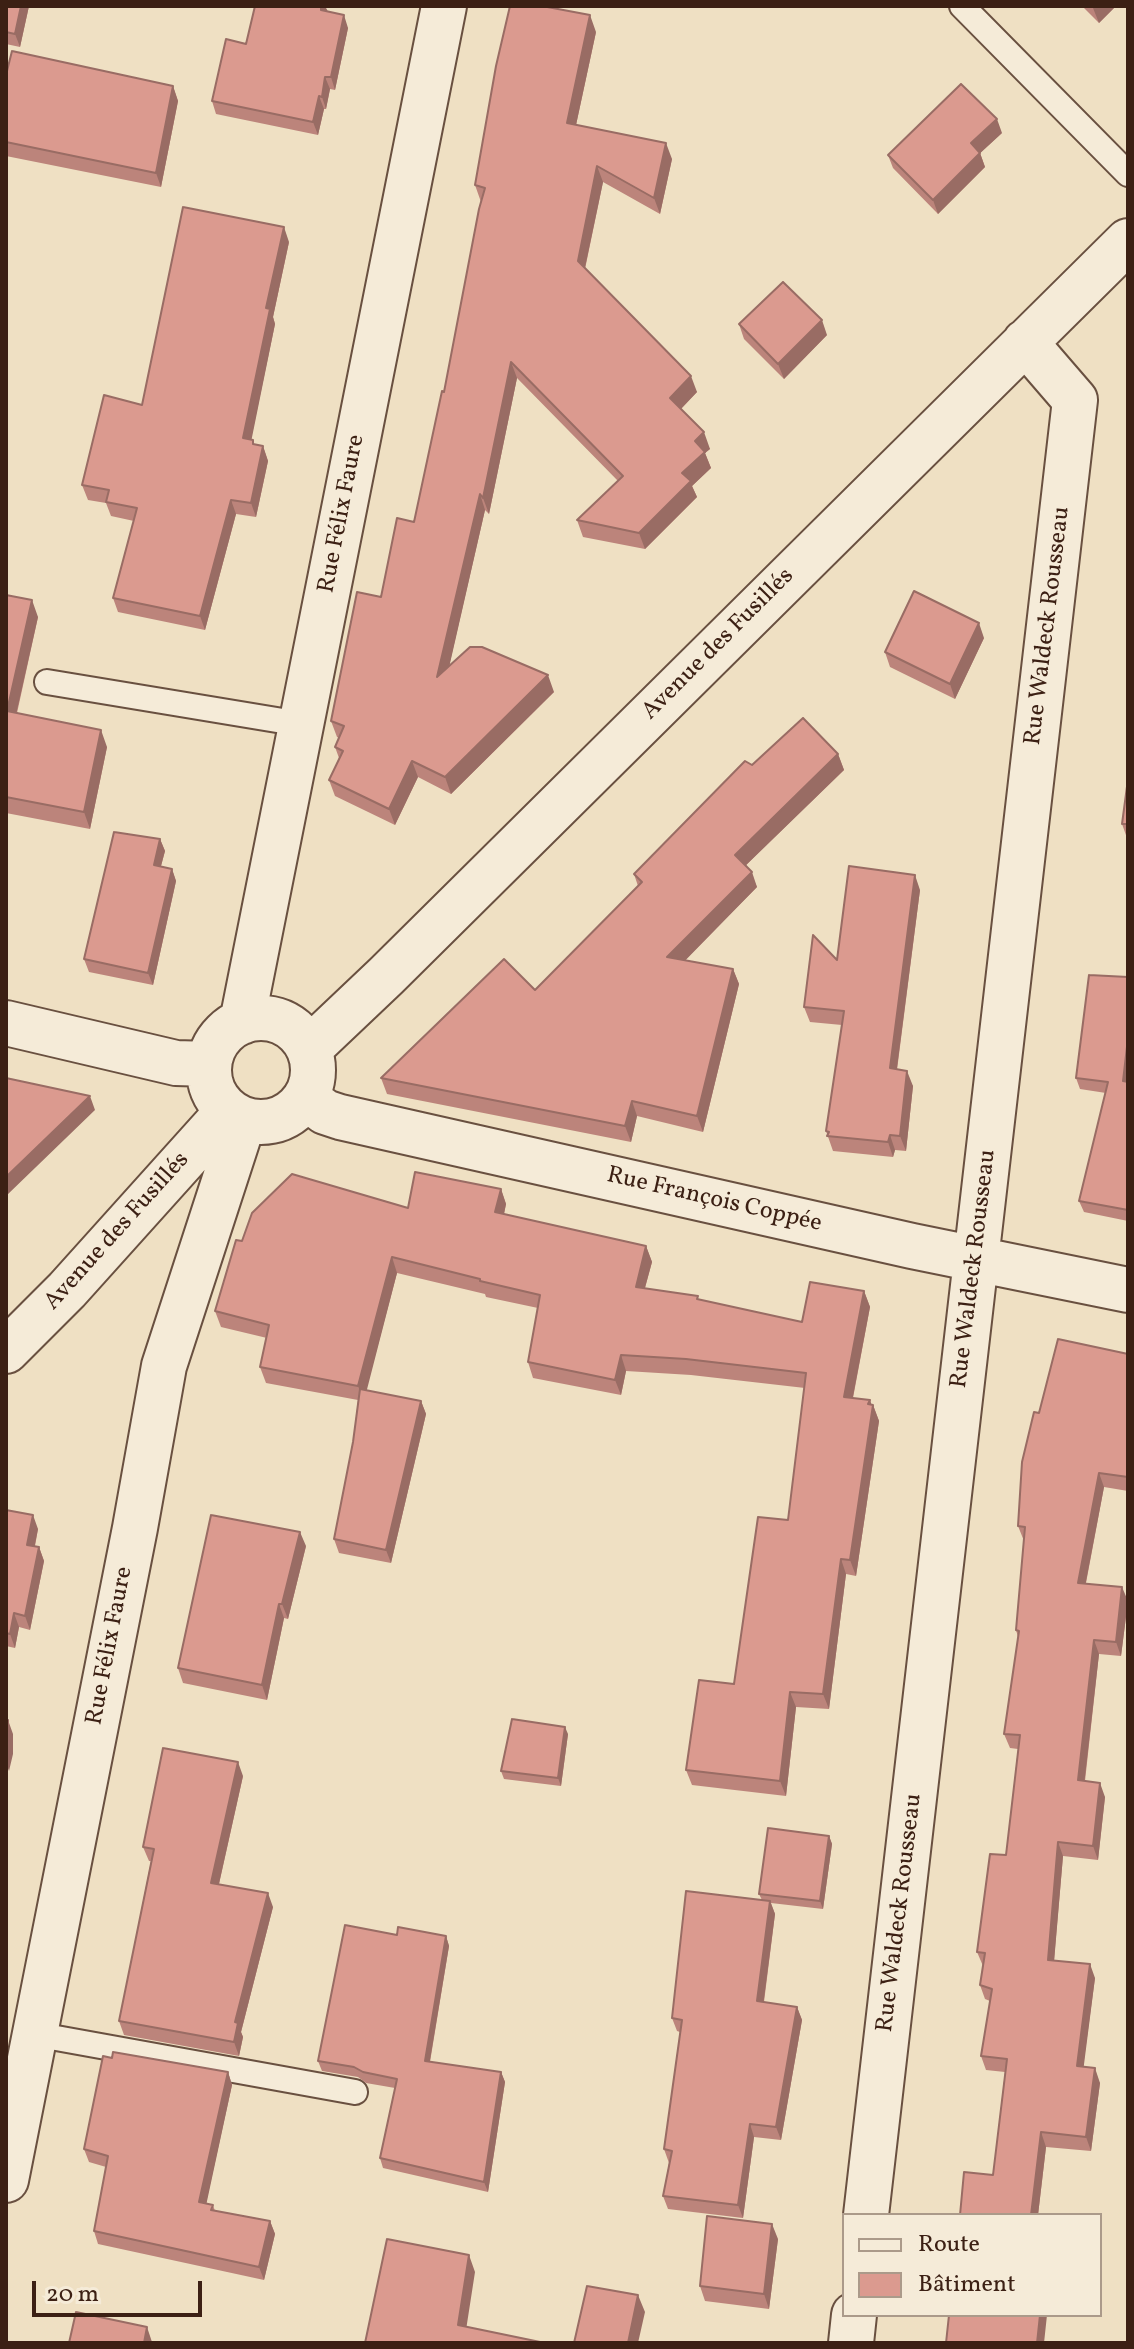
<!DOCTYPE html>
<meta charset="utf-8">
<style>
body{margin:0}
#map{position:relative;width:1134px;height:2349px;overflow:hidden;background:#efe0c3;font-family:Vollkorn,serif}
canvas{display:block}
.frame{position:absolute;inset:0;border:8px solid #3c2014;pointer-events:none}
.legend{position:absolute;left:842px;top:2213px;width:260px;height:104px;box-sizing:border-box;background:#f5ebd8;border:2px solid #ab9a8a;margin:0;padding:10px 14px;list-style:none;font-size:24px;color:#3c2014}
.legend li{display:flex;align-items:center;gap:16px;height:40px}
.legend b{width:40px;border:2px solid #ab9a8a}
.scale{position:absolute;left:32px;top:2281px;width:170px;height:36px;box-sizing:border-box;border:4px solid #3c2014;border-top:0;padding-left:10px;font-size:24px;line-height:28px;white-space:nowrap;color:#3c2014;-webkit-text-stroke:6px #f5ebd8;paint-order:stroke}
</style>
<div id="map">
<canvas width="1134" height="2349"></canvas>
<div class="frame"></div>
<ul class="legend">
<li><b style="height:10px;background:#f5ebd8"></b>Route</li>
<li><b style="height:22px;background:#db9a8f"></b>Bâtiment</li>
</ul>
<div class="scale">20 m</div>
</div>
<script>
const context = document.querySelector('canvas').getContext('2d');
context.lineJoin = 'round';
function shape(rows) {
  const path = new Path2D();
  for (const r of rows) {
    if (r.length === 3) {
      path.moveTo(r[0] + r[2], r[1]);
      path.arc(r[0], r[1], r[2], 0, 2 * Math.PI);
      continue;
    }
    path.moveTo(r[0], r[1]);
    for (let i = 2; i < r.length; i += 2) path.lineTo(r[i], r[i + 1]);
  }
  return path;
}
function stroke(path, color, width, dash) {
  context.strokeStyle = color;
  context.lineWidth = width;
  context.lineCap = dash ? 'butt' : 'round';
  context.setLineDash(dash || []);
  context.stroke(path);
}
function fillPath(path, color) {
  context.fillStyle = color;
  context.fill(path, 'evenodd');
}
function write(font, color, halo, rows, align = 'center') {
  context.font = font + ' Vollkorn,serif';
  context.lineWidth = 6;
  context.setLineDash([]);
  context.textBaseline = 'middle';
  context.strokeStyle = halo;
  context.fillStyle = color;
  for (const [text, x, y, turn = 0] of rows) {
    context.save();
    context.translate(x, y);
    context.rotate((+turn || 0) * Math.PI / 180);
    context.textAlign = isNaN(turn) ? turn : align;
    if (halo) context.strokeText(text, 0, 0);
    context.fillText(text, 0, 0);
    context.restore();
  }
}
const lane = shape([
 [962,6,1128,174],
 [47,682,301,724],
 [34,2034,355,2092]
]);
const street = shape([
 [261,1070,52],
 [242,1022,444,6],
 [6,1023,176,1063,209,1064],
 [309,1049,386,976,1128,241],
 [306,1098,325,1112,340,1117,912,1246,1128,1290],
 [6,1351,67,1290,228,1111],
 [6,2180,135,1528,164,1366,244,1120],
 [866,2215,1075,400,1025,342],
 [851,2343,854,2315]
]);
const wall = shape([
 [6,6,29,6,20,47,6,44],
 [325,6,328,12,348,28,335,90,330,89,326,109,324,109,318,135,216,114,212,101,246,44],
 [1082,6,1116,6,1099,23],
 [596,32,576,125,672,159,660,214,603,182,585,269,697,392,681,409,710,449,705,453,711,468,692,486,697,497,645,549,583,537,577,520,618,481,517,378,489,514,485,510,449,666,554,692,451,794,418,777,395,825,335,796,329,780,339,758,335,747,339,738,337,737,331,721,381,597,414,522,444,392,481,202,475,185],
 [6,75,173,86,178,101,161,187,6,156],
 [1002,133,980,153,985,167,938,214,893,168,888,155],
 [289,242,273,317,275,324,251,439,255,445,263,446,268,461,256,517,236,514,205,630,118,612,113,598,134,521,111,516,106,503,88,500,82,485],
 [739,324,827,335,784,379,744,339],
 [6,595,38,617,17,713,107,747,90,829,6,813],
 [984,638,955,699,890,667,885,652],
 [838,754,844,770,746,865,757,887,685,960,733,969,739,984,703,1132,637,1116,631,1142,387,1094,381,1078,535,990,638,886,634,874,752,765],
 [1122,824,1128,824,1128,838,1127,838],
 [160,839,165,851,161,866,172,869,176,881,153,985,89,972,84,959],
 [920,890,897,1070,913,1086,906,1151,895,1150,893,1157,833,1151,826,1131,842,1025,810,1022,804,1007,837,960],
 [1128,977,1128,1221,1084,1212,1079,1201,1106,1093,1080,1089,1076,1078],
 [501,1189,506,1204,504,1214,646,1246,652,1262,645,1288,802,1322,864,1291,870,1307,853,1398,870,1400,871,1405,873,1405,879,1421,856,1576,846,1574,829,1709,796,1707,786,1796,692,1785,686,1770,734,1684,788,1520,805,1388,691,1375,626,1371,621,1395,533,1378,528,1362,538,1308,486,1297,485,1294,397,1273,366,1390,421,1401,426,1414,391,1563,339,1553,334,1539,353,1442,358,1400,266,1383,260,1367,267,1338,221,1327,215,1311,242,1241],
 [1128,1354,1128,1491,1104,1487,1086,1583,1128,1601,1121,1656,1099,1654,1085,1781,1105,1797,1098,1860,1063,1856,1054,1960,1095,1978,1083,2067,1100,2083,1091,2151,1046,2147,1038,2215,960,2215,993,2175,1005,2072,986,2070,981,2056,990,2001,985,1999,980,1985,983,1966,977,1952,1006,1855,1018,1749,1010,1748,1004,1734,1018,1637,1016,1630,1024,1541,1018,1526,1039,1413],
 [6,1510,38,1529,35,1546,39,1547,44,1561,30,1630,19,1627,15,1648,6,1646],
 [306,1546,288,1619,284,1618,267,1700,183,1683,178,1668],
 [568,1734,561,1786,504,1779,501,1771],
 [243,1776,219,1884,273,1907,241,2032,243,2037,239,2056,124,2035,119,2021,151,1861,149,1861,143,1847],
 [829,1836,832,1844,823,1909,771,1903,775,1914,764,2002,797,2007,802,2020,781,2140,754,2137,743,2218,668,2209,663,2196,669,2163,664,2149,680,2032,677,2031,672,2018,762,1900,759,1894],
 [397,1935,446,1936,449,1946,430,2062,501,2072,505,2082,488,2192,383,2168,380,2158,395,2088,366,2083,358,2077,322,2071,318,2061],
 [112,2058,228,2072,232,2085,206,2203,213,2205,215,2211,270,2221,275,2234,264,2280,98,2244,94,2231,106,2167,89,2162,84,2149],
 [778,2239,769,2309,705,2301,700,2286]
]);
const shadedWall = shape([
 [21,6,29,6,20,47,15,34],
 [321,6,325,6,328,12,321,10],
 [1095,6,1116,6,1099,23,1093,8],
 [344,15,348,28,335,90,331,77],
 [590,15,596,32,573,139,567,123],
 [325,77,330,89,326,109,322,97],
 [173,86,178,101,161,187,156,173],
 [319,96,324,109,318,135,313,122],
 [997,119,1002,133,976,157,971,143],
 [666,143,672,159,660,214,654,198],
 [980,153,985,167,938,214,933,200],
 [597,166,603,182,583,277,578,261],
 [284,227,289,242,273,317,275,324,249,452,243,438,266,308],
 [822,320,827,335,784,379,778,364],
 [511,362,517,378,489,514,483,498],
 [691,376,697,392,676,414,670,398],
 [704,432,710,449,705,453,711,468,692,486,697,497,645,549,639,533,682,473,695,441],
 [263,446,268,461,256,517,251,503],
 [480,494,485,510,443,694,437,677],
 [231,500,236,514,205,630,200,616],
 [32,600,38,617,13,728,7,711],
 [979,623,984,638,955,699,950,684],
 [548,675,554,692,451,794,445,777],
 [101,730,107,747,90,829,84,812],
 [838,754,844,770,741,870,735,855],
 [412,761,418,777,395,825,389,809],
 [160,839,165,851,158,877,154,865],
 [172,869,176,881,153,985,148,973],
 [752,872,757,887,673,973,667,957],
 [915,875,920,890,895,1083,890,1068],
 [733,969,739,984,703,1132,697,1116],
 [1128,1038,1128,1081,1127,1092,1123,1081],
 [907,1071,913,1086,906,1151,900,1136],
 [90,1096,95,1110,6,1196,6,1177],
 [632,1101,637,1116,631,1142,625,1126],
 [890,1135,895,1150,893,1157,888,1142],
 [501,1189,506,1204,501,1228,495,1212],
 [646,1246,652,1262,641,1302,636,1287],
 [392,1257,397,1273,364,1401,358,1386],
 [864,1291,870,1307,850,1412,844,1397],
 [621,1355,626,1371,621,1395,615,1380],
 [870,1400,873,1409,873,1405,879,1421,856,1576,850,1560],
 [421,1401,426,1414,391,1563,386,1550],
 [1099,1473,1104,1487,1083,1597,1078,1583],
 [33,1515,38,1529,32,1559,27,1545],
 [300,1532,306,1546,288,1619,282,1604],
 [39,1547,44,1561,30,1630,25,1616],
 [841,1559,846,1574,829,1709,823,1694],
 [1122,1587,1128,1601,1121,1656,1116,1642],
 [279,1604,284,1618,267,1700,262,1685],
 [14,1613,19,1627,15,1648,10,1634],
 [1094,1640,1099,1654,1083,1794,1078,1780],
 [790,1692,796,1707,786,1796,780,1781],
 [8,1720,13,1734,13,1754,9,1771,6,1763],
 [565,1727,568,1734,561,1786,558,1778],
 [238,1762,243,1776,216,1897,211,1883],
 [1100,1783,1105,1797,1098,1860,1093,1846],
 [829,1836,832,1844,823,1909,820,1901],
 [1058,1842,1063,1856,1053,1974,1048,1960],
 [268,1893,273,1907,241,2032,243,2037,239,2056,234,2042,235,2022],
 [770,1901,775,1914,762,2014,757,2001],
 [446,1936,449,1946,428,2072,425,2061],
 [1090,1964,1095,1978,1082,2080,1077,2066],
 [797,2007,802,2020,781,2140,776,2127],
 [1095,2068,1100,2083,1091,2151,1086,2137],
 [228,2072,232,2085,204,2215,199,2202],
 [501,2072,505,2082,488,2192,484,2182],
 [750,2124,754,2137,743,2218,738,2205],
 [1041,2132,1046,2147,1038,2215,1031,2215],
 [270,2221,275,2234,264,2280,259,2267],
 [772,2224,778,2239,769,2309,764,2294],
 [469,2255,475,2272,464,2343,458,2325],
 [638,2295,645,2312,638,2343,628,2343],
 [1040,2315,1047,2315,1044,2343,1037,2343],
 [147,2327,152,2342,152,2343,144,2343]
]);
const building = shape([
 [6,6,21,6,15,34,6,32,6,6],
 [255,6,321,6,321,10,344,15,331,77,325,77,322,97,319,96,313,122,212,101,226,39,246,44,255,6],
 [510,6,542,6,590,15,567,123,666,143,654,198,597,166,578,261,691,376,670,398,704,432,695,441,705,452,682,473,691,481,639,533,577,520,623,476,511,362,483,498,480,494,437,677,470,647,482,647,548,675,445,777,412,761,389,809,329,780,343,751,335,747,344,726,331,721,357,592,381,597,397,518,414,522,442,391,444,392,479,209,485,188,475,185,496,66,510,6],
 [12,51,173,86,156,173,6,142,6,75,12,51],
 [961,84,997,119,971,143,980,153,933,200,888,155,961,84],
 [183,207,284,227,266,308,270,309,243,438,253,440,253,444,263,446,251,503,231,500,200,616,113,598,137,508,106,502,109,490,82,485,104,395,142,405,183,207],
 [783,282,822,320,778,364,739,324,783,282],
 [914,591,979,623,950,684,885,652,914,591],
 [6,595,32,600,7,711,101,730,84,812,6,797,6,595],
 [803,718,838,754,735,855,752,872,667,957,733,969,697,1116,632,1101,625,1126,381,1078,504,959,535,990,642,882,634,874,745,761,752,765,803,718],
 [1128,779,1128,824,1122,824,1128,779],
 [114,832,160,839,154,865,172,869,148,973,84,959,114,832],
 [849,866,915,875,890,1068,907,1071,900,1136,890,1135,888,1142,827,1136,829,1132,826,1131,844,1011,804,1007,813,935,837,960,849,866],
 [1089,975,1128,977,1128,1038,1123,1081,1128,1082,1128,1210,1079,1201,1108,1082,1076,1078,1089,975],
 [6,1078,90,1096,6,1177,6,1078],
 [415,1172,501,1189,495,1212,646,1246,636,1287,698,1296,697,1299,802,1322,810,1282,864,1291,844,1397,870,1400,868,1404,873,1405,850,1560,841,1559,823,1694,790,1692,780,1781,686,1770,699,1680,734,1684,758,1517,788,1520,806,1373,686,1359,621,1355,615,1380,528,1362,540,1295,480,1281,480,1279,392,1257,358,1386,260,1367,269,1325,215,1311,236,1240,242,1241,252,1213,292,1174,408,1208,415,1172],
 [1058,1339,1128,1354,1128,1477,1099,1473,1078,1583,1122,1587,1116,1642,1094,1640,1078,1780,1100,1783,1093,1846,1058,1842,1048,1960,1090,1964,1077,2066,1095,2068,1086,2137,1041,2132,1031,2215,960,2215,964,2172,993,2175,1007,2059,981,2056,992,1989,980,1985,985,1953,977,1952,990,1854,1006,1855,1020,1735,1004,1734,1019,1631,1016,1630,1025,1527,1018,1526,1022,1462,1034,1412,1039,1413,1058,1339],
 [360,1389,421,1401,386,1550,334,1539,353,1442,360,1389],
 [6,1510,33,1515,27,1545,39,1547,25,1616,14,1613,10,1634,6,1633,6,1510],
 [211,1515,300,1532,282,1604,279,1604,262,1685,178,1668,211,1515],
 [512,1719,565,1727,558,1778,501,1771,512,1719],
 [6,1720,8,1720,8,1740,6,1748,6,1720],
 [163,1748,238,1762,211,1883,268,1893,235,2022,238,2023,234,2042,119,2021,154,1849,143,1847,163,1748],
 [768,1828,829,1836,820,1901,759,1894,768,1828],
 [686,1891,770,1901,757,2001,797,2007,776,2127,750,2124,738,2205,663,2196,672,2151,664,2149,682,2020,672,2018,686,1891],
 [345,1925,397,1935,398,1927,446,1936,425,2061,501,2072,484,2182,380,2158,397,2079,363,2072,354,2067,318,2061,345,1925],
 [113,2052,228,2072,199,2202,213,2205,211,2210,270,2221,259,2267,94,2231,108,2156,84,2149,103,2056,112,2058,113,2052],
 [707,2216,772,2224,764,2294,700,2286,707,2216],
 [387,2239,469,2255,458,2325,545,2343,365,2343,387,2239],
 [587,2286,638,2295,628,2343,574,2343,587,2286],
 [76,2312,147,2327,144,2343,69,2343,76,2312],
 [949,2315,1040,2315,1037,2343,946,2343,949,2315]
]);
const streetNames = [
 ["Rue Félix Faure",343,514,-79],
 ["Rue Waldeck Rousseau",1049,626,-83],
 ["Avenue des Fusillés",719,645,-45],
 ["Rue François Coppée",714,1201,13],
 ["Avenue des Fusillés",118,1232,-48],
 ["Rue Waldeck Rousseau",975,1269,-83],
 ["Rue Félix Faure",111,1646,-79],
 ["Rue Waldeck Rousseau",901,1913,-83]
];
stroke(lane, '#695040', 28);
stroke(street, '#695040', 48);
stroke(lane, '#f5ebd8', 24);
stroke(street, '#f5ebd8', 44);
fillPath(wall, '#bc847b');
fillPath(shadedWall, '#996c64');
fillPath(building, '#db9a8f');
stroke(building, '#996c64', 2);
write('24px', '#3c2014', '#f5ebd8', streetNames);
</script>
